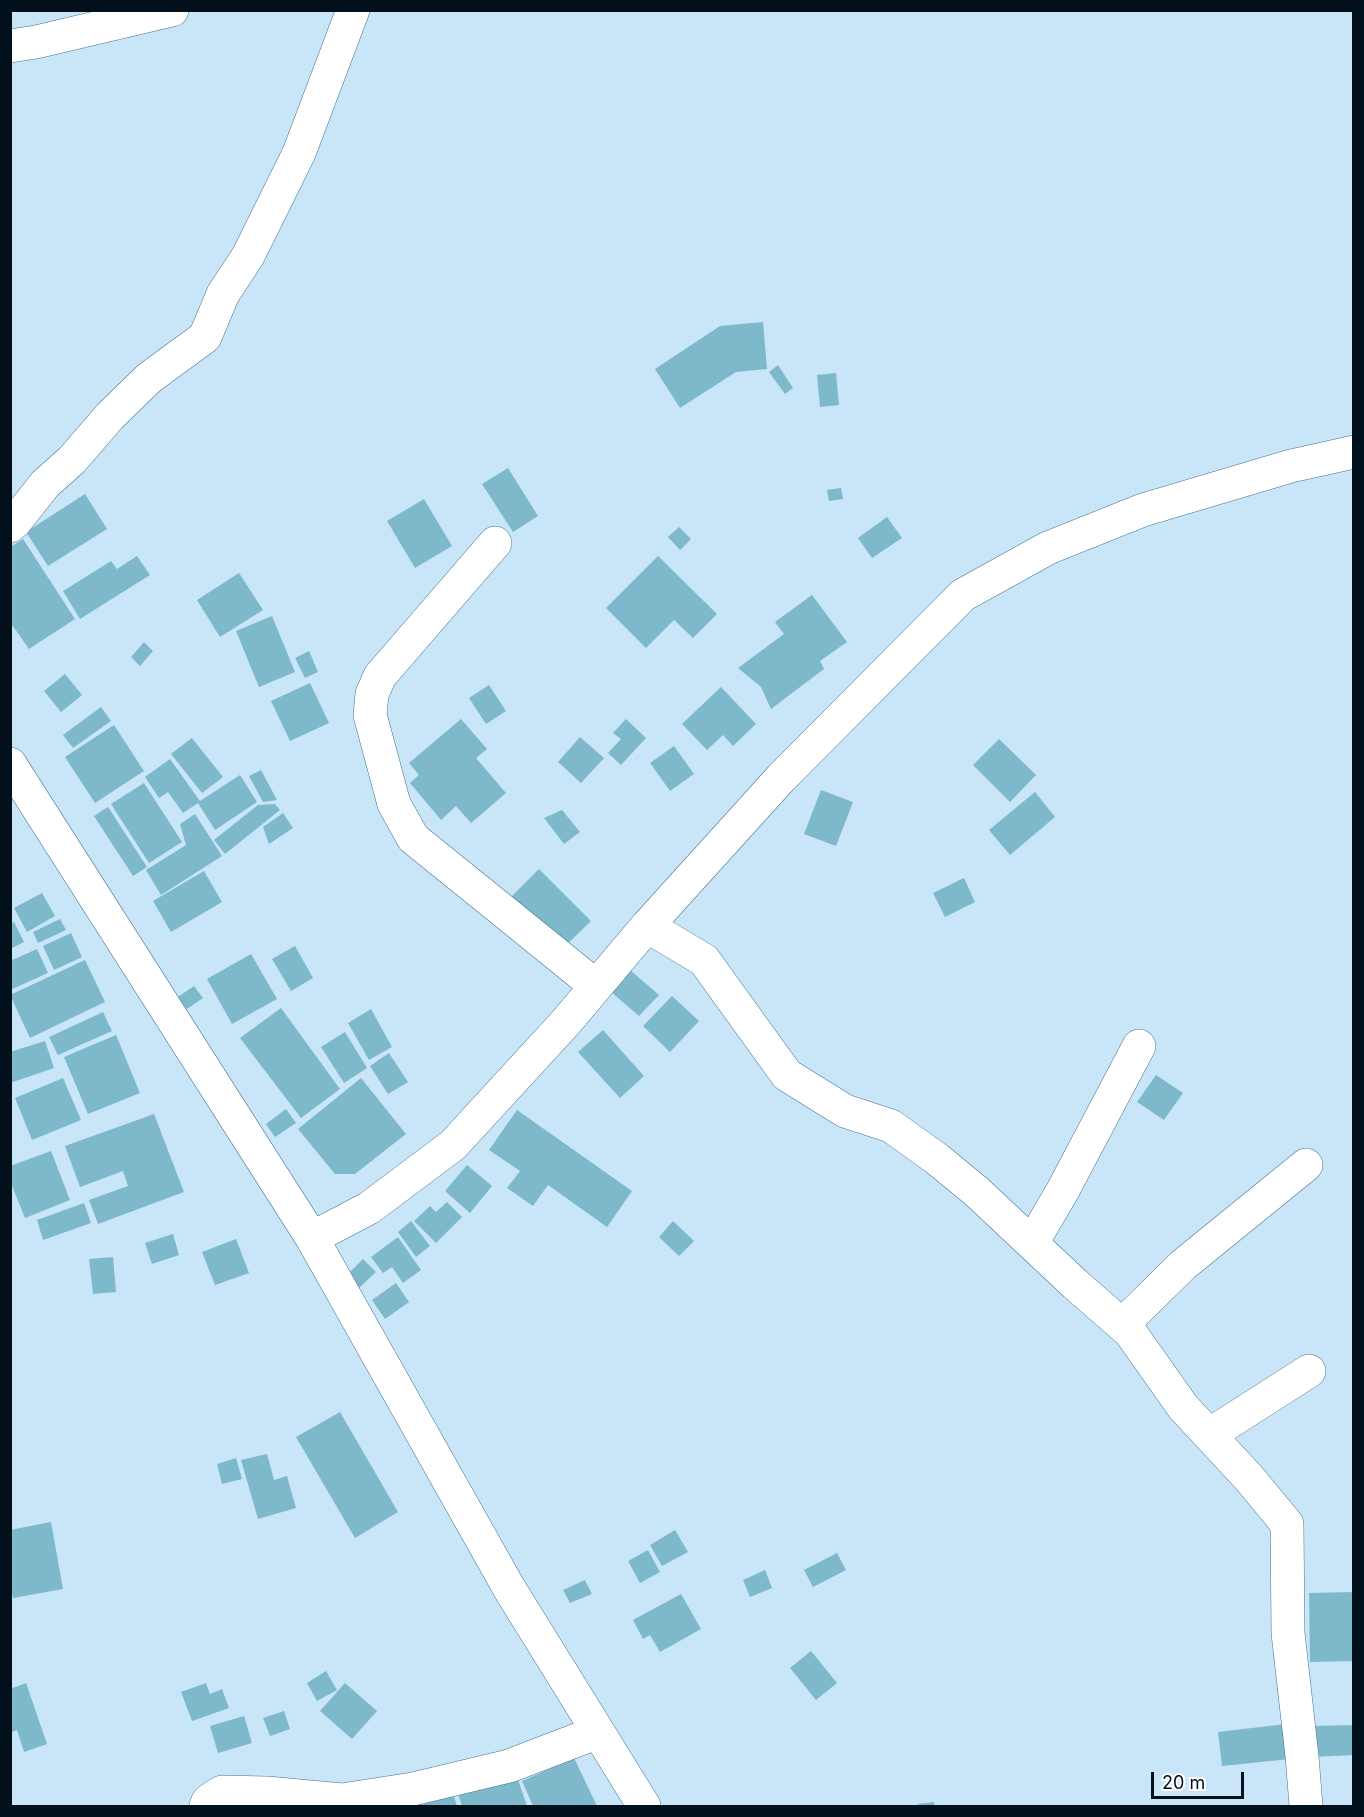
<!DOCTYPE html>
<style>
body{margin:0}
#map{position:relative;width:1364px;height:1817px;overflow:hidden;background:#c9e5f8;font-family:Inter,sans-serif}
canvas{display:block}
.frame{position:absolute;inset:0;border:12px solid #01101b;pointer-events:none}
.scale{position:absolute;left:1151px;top:1772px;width:93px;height:27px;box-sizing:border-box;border:3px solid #01101b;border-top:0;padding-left:8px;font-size:18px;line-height:21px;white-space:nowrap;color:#01101b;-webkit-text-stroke:4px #fff;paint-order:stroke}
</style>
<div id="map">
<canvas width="1364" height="1817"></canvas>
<div class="frame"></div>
<div class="scale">20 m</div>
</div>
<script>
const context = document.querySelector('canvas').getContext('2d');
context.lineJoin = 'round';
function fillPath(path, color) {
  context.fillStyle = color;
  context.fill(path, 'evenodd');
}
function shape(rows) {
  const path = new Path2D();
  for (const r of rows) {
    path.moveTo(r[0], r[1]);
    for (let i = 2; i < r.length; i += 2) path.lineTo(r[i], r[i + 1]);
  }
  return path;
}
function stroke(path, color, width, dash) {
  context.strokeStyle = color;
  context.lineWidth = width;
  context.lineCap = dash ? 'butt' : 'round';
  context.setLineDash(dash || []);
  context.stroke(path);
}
const building = shape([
 [763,322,767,369,736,372,680,408,655,369,720,326],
 [778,365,793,388,785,394,769,372],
 [836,373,839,405,820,407,817,375],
 [508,468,538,516,513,532,482,484],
 [841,488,843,499,829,501,827,490],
 [85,494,107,529,48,566,26,532],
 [424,499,452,546,415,568,387,521],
 [887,517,902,538,872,558,858,538],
 [679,527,691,539,680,550,668,537],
 [23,539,75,619,29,649,10,622,10,547],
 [137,556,150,575,80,619,63,591,111,561,117,569],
 [658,556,717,614,693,638,674,620,646,648,606,608],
 [239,573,263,610,220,637,197,600],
 [812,595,847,642,820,661,824,669,771,709,761,687,738,668,784,634,775,622],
 [272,616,295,672,259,687,236,631],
 [144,642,153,651,140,666,131,657],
 [309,651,318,672,305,678,295,658],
 [65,674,82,695,61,712,44,691],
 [310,683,329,723,290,741,271,701],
 [489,685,506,711,486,724,469,698],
 [721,687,756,724,733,746,723,735,707,750,682,724],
 [101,707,111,721,73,748,63,735],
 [461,719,487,749,476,758,506,793,471,823,456,806,441,820,410,783,419,775,409,763],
 [626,719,646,738,621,765,608,753,621,739,613,733],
 [114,725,144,771,95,803,65,757],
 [580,737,604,758,581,783,558,762],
 [192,738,223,777,202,793,171,754],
 [999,739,1036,775,1010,802,973,765],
 [674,746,694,774,670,791,650,763],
 [170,759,200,801,240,775,257,802,215,830,198,803,183,813,168,792,159,798,145,777],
 [261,770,277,800,263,802,249,776],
 [144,783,182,842,149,863,111,804],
 [821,790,853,802,836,846,804,834],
 [1035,792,1055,817,1010,855,989,830],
 [275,804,280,810,225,854,214,840,258,805],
 [108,807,147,867,133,876,94,816],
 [562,810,580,832,564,844,544,818],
 [283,813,293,828,269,844,263,827],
 [195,814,222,856,161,895,146,870,186,845,180,824],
 [539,869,591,921,551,960,500,908],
 [204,871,222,902,171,932,153,901],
 [964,878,975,902,945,917,933,893],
 [42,893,55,916,27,932,14,908],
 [60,919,66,930,38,943,33,932],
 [14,922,24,942,10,949,10,924],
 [71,933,82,957,54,970,43,946],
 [295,946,313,978,291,991,272,959],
 [37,949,48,973,10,990,10,961],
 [251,954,277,999,232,1024,207,979],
 [85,960,105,1002,30,1038,10,995],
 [630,970,659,995,639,1016,610,991],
 [194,986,203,998,187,1009,178,997],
 [672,996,699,1021,670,1052,643,1026],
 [281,1008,340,1089,301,1118,240,1038],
 [371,1009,392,1047,369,1060,348,1023],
 [103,1012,112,1031,58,1055,49,1037],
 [603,1030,644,1076,620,1098,578,1052],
 [345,1032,367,1068,344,1083,321,1047],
 [116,1035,140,1093,88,1114,64,1057],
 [45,1041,54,1068,10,1083,10,1052],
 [389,1053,408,1082,388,1094,370,1066],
 [1156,1075,1183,1093,1164,1120,1137,1102],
 [63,1078,81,1120,32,1140,15,1098],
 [361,1078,406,1134,355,1174,335,1174,298,1129],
 [286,1109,296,1123,275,1137,266,1124],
 [517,1110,632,1191,607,1227,548,1185,533,1206,507,1188,520,1171,489,1150],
 [154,1114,184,1192,98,1224,89,1200,128,1186,123,1171,80,1187,65,1146],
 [51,1151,70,1200,25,1218,10,1181,10,1166],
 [467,1165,492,1186,470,1213,445,1191],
 [447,1202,462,1217,436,1243,414,1221,430,1206,436,1212],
 [84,1203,91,1223,43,1240,37,1220],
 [411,1221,430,1246,416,1257,398,1232],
 [673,1221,694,1241,679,1256,659,1237],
 [173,1234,179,1255,152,1264,145,1243],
 [398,1237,421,1270,403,1283,392,1267,383,1273,371,1257],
 [236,1239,249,1273,215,1285,202,1252],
 [113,1257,116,1292,93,1294,89,1259],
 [363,1259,376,1272,359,1288,347,1275],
 [396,1283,409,1302,385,1319,372,1300],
 [340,1412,398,1512,355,1538,296,1437],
 [267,1454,274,1480,287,1476,296,1508,258,1519,241,1460],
 [236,1458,242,1479,222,1484,217,1464],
 [51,1522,63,1589,13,1598,10,1582,10,1530],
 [675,1530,688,1552,662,1566,650,1545],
 [648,1550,660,1572,640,1583,628,1561],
 [837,1553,846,1570,813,1587,804,1570],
 [765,1570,772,1588,750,1597,743,1580],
 [585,1580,592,1594,570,1603,563,1590],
 [1354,1592,1354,1661,1310,1662,1309,1593],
 [681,1594,701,1629,660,1652,650,1635,643,1639,633,1620],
 [811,1651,837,1683,816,1700,790,1668],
 [326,1671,337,1690,317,1701,307,1683],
 [26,1683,47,1744,24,1752,17,1730,10,1733,10,1689],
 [206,1683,210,1694,222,1689,229,1708,192,1721,181,1692],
 [345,1683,377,1711,352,1739,320,1711],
 [284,1711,290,1729,270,1736,263,1718],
 [244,1716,252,1743,218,1753,210,1726],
 [1286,1724,1290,1759,1222,1766,1218,1732],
 [1354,1725,1354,1755,1313,1757,1312,1726],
 [574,1758,597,1806,533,1806,522,1781],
 [514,1768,527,1806,462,1806,456,1787],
 [452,1790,457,1806,387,1806],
 [934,1802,934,1806,918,1806,918,1804]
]);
const minor = shape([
 [10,46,36,42,172,10],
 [10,526,15,522,45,484,72,460,110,416,149,378,205,337,223,294,248,256,299,153,353,10],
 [495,543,380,676,372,694,370,715,394,804,413,838,596,986],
 [10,764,312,1238,509,1588,644,1806],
 [647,926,704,960,787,1075,845,1111,891,1126,937,1159,976,1191,1075,1284,1130,1332,1183,1407,1249,1478,1287,1524,1288,1633,1302,1756,1306,1806],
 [312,1238,369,1208,453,1145,566,1022,647,926,781,778,963,595,1048,548,1143,510,1291,466,1354,452],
 [1032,1243,1063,1190,1139,1046],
 [1122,1325,1183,1265,1306,1165],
 [1209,1435,1309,1371],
 [206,1806,208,1801,222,1792,267,1793,342,1800,413,1789,509,1766,598,1732]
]);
fillPath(building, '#7db9ca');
stroke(minor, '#46738f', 34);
stroke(minor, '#fff', 33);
</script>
